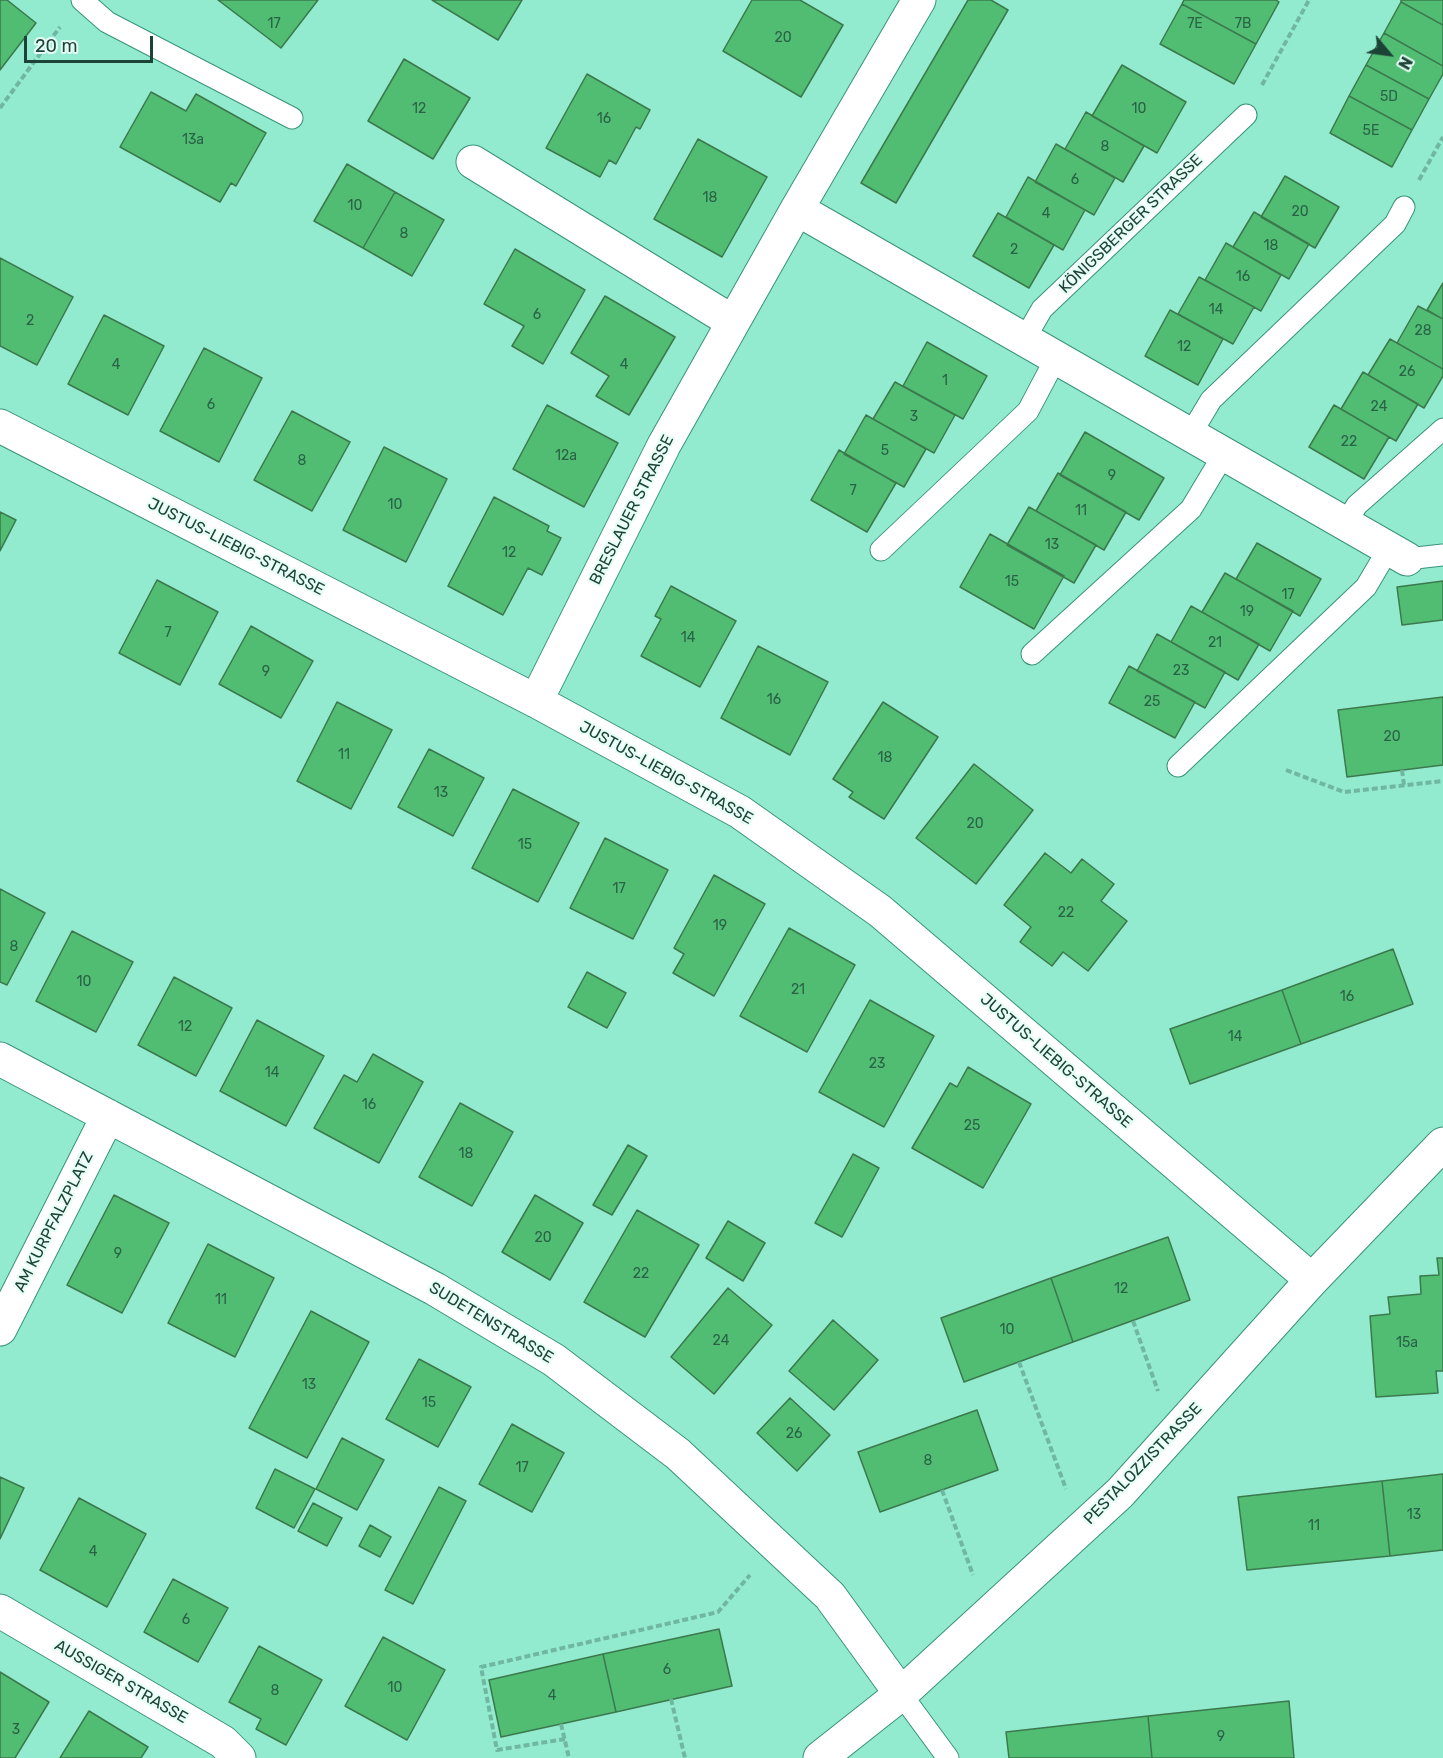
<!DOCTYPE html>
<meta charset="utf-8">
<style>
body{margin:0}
#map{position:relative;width:1443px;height:1758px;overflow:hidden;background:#93ebcf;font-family:Rubik,sans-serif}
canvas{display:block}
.north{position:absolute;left:1359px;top:24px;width:60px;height:60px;-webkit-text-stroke:4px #e6fef5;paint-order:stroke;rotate:119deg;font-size:16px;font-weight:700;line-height:24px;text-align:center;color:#1d4337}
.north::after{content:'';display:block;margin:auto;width:21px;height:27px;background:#1d4337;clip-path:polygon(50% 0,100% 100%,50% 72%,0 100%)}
.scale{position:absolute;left:24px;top:36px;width:129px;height:27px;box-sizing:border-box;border:3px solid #1d4337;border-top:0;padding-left:8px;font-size:18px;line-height:21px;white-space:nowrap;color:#1d4337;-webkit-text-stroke:4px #e6fef5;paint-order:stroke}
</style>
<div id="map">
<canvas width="1443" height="1758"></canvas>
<div class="north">N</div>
<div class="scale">20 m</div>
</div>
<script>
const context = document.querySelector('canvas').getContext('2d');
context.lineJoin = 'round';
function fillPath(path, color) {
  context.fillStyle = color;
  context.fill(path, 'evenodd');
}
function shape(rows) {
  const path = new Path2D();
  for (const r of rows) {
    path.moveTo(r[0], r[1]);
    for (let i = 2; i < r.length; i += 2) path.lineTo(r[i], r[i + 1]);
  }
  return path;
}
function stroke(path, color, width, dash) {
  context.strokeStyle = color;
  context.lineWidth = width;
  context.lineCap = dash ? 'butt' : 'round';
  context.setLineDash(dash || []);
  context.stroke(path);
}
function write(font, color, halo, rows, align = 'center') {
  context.font = font + ' Rubik,sans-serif';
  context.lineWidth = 4.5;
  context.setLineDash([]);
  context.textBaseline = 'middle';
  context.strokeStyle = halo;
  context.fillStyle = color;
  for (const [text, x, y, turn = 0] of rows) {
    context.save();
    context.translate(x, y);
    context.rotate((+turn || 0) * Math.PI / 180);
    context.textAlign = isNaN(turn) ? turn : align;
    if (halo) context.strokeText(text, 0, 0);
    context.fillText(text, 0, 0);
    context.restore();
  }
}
const building = shape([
 [0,0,7,0,36,23,0,70,0,0],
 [218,0,318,0,281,48,218,0],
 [432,0,522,0,498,40,432,0],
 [752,0,800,0,843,25,801,97,723,51,752,0],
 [968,0,991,0,1008,10,896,203,861,183,968,0],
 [1184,0,1276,0,1279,2,1256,44,1182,4,1184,0],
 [1401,0,1443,0,1443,25,1401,2,1401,0],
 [1401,2,1443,25,1443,66,1384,33,1401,2],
 [1182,4,1256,44,1234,84,1160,44,1182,4],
 [1384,33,1443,66,1443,74,1429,99,1366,65,1384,33],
 [404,59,470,98,433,159,368,121,404,59],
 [1122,65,1186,102,1157,153,1092,116,1122,65],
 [1366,65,1429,99,1412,130,1349,96,1366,65],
 [587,74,650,110,640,129,636,127,616,164,609,160,600,177,546,148,587,74],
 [151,92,186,111,196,94,266,133,236,186,231,183,220,202,120,147,151,92],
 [1349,96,1412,130,1392,167,1330,133,1349,96],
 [1086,112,1144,146,1123,182,1065,149,1086,112],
 [698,139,767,177,722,257,654,219,698,139],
 [1056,144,1115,178,1094,215,1035,182,1056,144],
 [347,164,395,192,363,248,314,221,347,164],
 [1285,176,1339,207,1315,248,1261,217,1285,176],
 [1028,177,1085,210,1063,250,1006,217,1028,177],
 [395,192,444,220,412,276,363,248,395,192],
 [1254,212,1309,244,1289,279,1233,247,1254,212],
 [998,213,1054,245,1029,288,973,256,998,213],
 [1226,243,1281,275,1261,311,1205,280,1226,243],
 [515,249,585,290,543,364,512,346,524,326,484,304,515,249],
 [0,258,73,297,37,365,0,346,0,258],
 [1199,277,1254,307,1233,344,1178,314,1199,277],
 [1443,283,1443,319,1427,310,1443,283],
 [605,296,675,337,629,415,596,396,609,376,571,353,605,296],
 [1418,306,1443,319,1443,369,1397,343,1418,306],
 [1170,310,1223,339,1198,385,1145,356,1170,310],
 [104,315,164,346,128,415,68,384,104,315],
 [1390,339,1443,369,1443,376,1424,408,1368,375,1390,339],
 [927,342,987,376,963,419,903,386,927,342],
 [204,348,262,378,219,462,160,431,204,348],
 [1363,372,1418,404,1396,441,1341,409,1363,372],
 [895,382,955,415,934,453,873,419,895,382],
 [547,405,618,443,584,507,513,469,547,405],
 [1334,405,1389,437,1364,479,1309,447,1334,405],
 [292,411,350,442,312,511,254,480,292,411],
 [866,415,926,449,904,487,844,454,866,415],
 [1085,432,1164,478,1139,520,1060,475,1085,432],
 [384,447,447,479,406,562,343,530,384,447],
 [839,450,896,483,867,532,811,500,839,450],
 [1058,473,1126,512,1104,550,1036,511,1058,473],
 [494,497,549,526,547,531,561,538,542,575,528,568,503,615,448,586,494,497],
 [1029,507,1096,545,1074,583,1007,545,1029,507],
 [0,512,16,520,0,551,0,512],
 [990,534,1064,576,1034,629,960,587,990,534],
 [1257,543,1321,579,1300,616,1236,579,1257,543],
 [1225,573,1293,611,1270,651,1202,612,1225,573],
 [157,580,218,612,180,685,119,653,157,580],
 [1443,581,1443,620,1402,625,1397,587,1443,581],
 [671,586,736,621,700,687,641,656,661,619,655,616,671,586],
 [1191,606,1259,644,1238,680,1171,642,1191,606],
 [251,626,313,661,281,718,219,684,251,626],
 [1157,634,1225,672,1205,708,1137,671,1157,634],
 [758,646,828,682,790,755,721,718,758,646],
 [1129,666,1195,702,1175,738,1109,703,1129,666],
 [1443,697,1443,765,1347,777,1338,710,1443,697],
 [337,702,392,730,351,809,297,781,337,702],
 [883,702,938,737,884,819,849,797,853,792,833,779,883,702],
 [429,749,484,778,453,836,398,807,429,749],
 [974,764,1033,810,976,884,916,838,974,764],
 [513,789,579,823,538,902,472,868,513,789],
 [605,838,668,870,633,939,570,908,605,838],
 [1045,853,1071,873,1082,859,1114,884,1101,901,1127,921,1088,971,1063,952,1052,966,1020,942,1031,927,1004,905,1045,853],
 [714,875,765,904,714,996,673,973,684,954,674,948,714,875],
 [0,889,45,913,7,985,0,982,0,889],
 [789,928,855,965,807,1052,740,1016,789,928],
 [72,931,133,962,96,1032,36,1001,72,931],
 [1393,949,1413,1004,1301,1044,1282,990,1393,949],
 [587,972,626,993,607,1028,568,1007,587,972],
 [174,977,232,1008,196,1076,138,1045,174,977],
 [1282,990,1301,1044,1190,1084,1170,1029,1282,990],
 [870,1000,934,1036,884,1127,819,1092,870,1000],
 [257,1020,324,1056,286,1126,220,1091,257,1020],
 [373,1054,423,1082,379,1163,314,1128,344,1075,357,1082,373,1054],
 [968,1067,1031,1104,983,1188,912,1148,950,1083,957,1087,968,1067],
 [460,1103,513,1132,472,1206,419,1177,460,1103],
 [628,1145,647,1156,612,1215,593,1205,628,1145],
 [853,1154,879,1168,842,1237,815,1223,853,1154],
 [114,1195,169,1223,122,1313,67,1285,114,1195],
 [535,1195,583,1223,550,1280,502,1252,535,1195],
 [637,1210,699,1245,645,1337,584,1302,637,1210],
 [728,1221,765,1243,743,1281,706,1258,728,1221],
 [1168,1237,1190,1300,1073,1342,1051,1278,1168,1237],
 [208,1244,274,1278,235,1357,168,1323,208,1244],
 [1437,1258,1443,1258,1443,1371,1436,1371,1438,1393,1376,1397,1370,1316,1390,1314,1388,1297,1421,1294,1420,1276,1439,1275,1437,1258],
 [1051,1278,1073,1342,964,1382,941,1318,1051,1278],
 [728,1288,772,1325,714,1394,671,1357,728,1288],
 [311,1311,369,1342,307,1458,249,1428,311,1311],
 [833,1320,878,1360,834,1410,789,1371,833,1320],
 [419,1359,471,1387,438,1447,386,1419,419,1359],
 [790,1398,830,1435,797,1471,757,1433,790,1398],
 [977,1410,998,1470,880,1512,858,1452,977,1410],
 [512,1424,564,1453,532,1512,479,1484,512,1424],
 [342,1438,384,1460,357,1510,316,1489,342,1438],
 [275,1469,315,1489,294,1528,256,1508,275,1469],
 [1443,1474,1443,1550,1390,1556,1382,1481,1443,1474],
 [0,1477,24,1488,0,1539,0,1477],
 [1382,1481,1390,1556,1247,1570,1238,1497,1382,1481],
 [439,1487,466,1501,413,1604,385,1590,439,1487],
 [79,1498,146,1534,107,1607,40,1570,79,1498],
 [313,1503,342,1518,327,1546,298,1531,313,1503],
 [370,1525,391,1537,380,1557,359,1546,370,1525],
 [173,1579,228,1608,198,1662,144,1632,173,1579],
 [719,1629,732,1686,616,1712,603,1654,719,1629],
 [383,1637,445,1670,407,1740,345,1706,383,1637],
 [259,1646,322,1680,286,1745,256,1729,261,1719,229,1702,259,1646],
 [603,1654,616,1712,501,1737,489,1680,603,1654],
 [0,1672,49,1702,15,1758,0,1758,0,1672],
 [1289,1701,1294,1758,1152,1758,1148,1716,1289,1701],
 [89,1711,148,1747,141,1758,60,1758,89,1711],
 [1148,1716,1152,1758,1009,1758,1006,1732,1148,1716]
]);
const path = shape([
 [1262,85,1309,0],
 [0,108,60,27],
 [1419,180,1443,137],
 [1286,770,1344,792,1443,781],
 [1402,770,1404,785],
 [1133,1321,1158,1391],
 [1019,1362,1066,1489],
 [942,1490,973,1575],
 [671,1699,685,1758],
 [561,1724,569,1758],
 [565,1739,497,1750,481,1667,718,1612,750,1575]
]);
const lane = shape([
 [82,0,107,22,292,118],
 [1024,340,1042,309,1246,115],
 [1190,435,1211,400,1395,224,1404,207],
 [1345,524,1357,505,1443,429],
 [881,550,1028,411,1056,358],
 [1407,559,1443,555],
 [1032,654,1191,509,1224,454],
 [1178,766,1366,587,1389,548],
 [901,1694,948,1758]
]);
const street = shape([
 [473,162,733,322],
 [797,209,1407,559],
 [0,426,536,701,740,812,880,911,1312,1280],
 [536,701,664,445,797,209,919,0],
 [0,1059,435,1289,554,1360,678,1454,830,1596,901,1694],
 [0,1329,108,1116],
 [0,1611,223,1742,239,1758],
 [820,1758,901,1694,1120,1493,1312,1280,1443,1144]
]);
const numberNames = [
 ["17",274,24],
 ["7E",1195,24],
 ["7B",1243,24],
 ["20",783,38],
 ["5D",1389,97],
 ["12",419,109],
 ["10",1139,109],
 ["16",604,119],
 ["5E",1371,131],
 ["13a",193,140],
 ["8",1105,147],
 ["6",1075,180],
 ["18",710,198],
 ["10",355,206],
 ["20",1300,212],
 ["4",1046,214],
 ["8",404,234],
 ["18",1271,246],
 ["2",1014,250],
 ["16",1243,277],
 ["14",1216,310],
 ["6",537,315],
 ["2",30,321],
 ["28",1423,331],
 ["12",1184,347],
 ["4",116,365],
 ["4",624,365],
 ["26",1407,372],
 ["1",945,381],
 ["6",211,405],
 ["24",1379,407],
 ["3",914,417],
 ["22",1349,442],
 ["5",885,451],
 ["12a",566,456],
 ["8",302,461],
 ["9",1112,476],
 ["7",853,491],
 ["10",395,505],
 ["11",1081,511],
 ["13",1052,545],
 ["12",509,553],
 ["15",1012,582],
 ["17",1288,595],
 ["19",1247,612],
 ["7",168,633],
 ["14",688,638],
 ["21",1215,643],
 ["23",1181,671],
 ["9",266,672],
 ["16",774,700],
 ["25",1152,702],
 ["20",1392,737],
 ["11",344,755],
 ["18",885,758],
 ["13",441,793],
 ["20",975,824],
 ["15",525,845],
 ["17",619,889],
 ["22",1066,913],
 ["19",720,926],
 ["8",14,947],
 ["10",84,982],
 ["21",798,990],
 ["16",1347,997],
 ["12",185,1027],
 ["14",1235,1037],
 ["23",877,1064],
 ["14",272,1073],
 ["16",369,1105],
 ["25",972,1126],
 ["18",466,1154],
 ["20",543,1238],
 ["9",118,1254],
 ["22",641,1274],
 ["12",1121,1289],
 ["11",221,1300],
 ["10",1007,1330],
 ["24",721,1341],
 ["15a",1407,1343],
 ["13",309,1385],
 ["15",429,1403],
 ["26",794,1434],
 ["8",928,1461],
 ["17",522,1468],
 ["13",1414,1515],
 ["11",1314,1526],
 ["4",93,1552],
 ["6",186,1620],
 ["6",667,1670],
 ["10",395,1688],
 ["8",275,1691],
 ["4",552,1696],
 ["3",16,1730],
 ["9",1221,1737]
];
const streetNames = [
 ["KÖNIGSBERGER STRASSE",1131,224,-44],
 ["BRESLAUER STRASSE",632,510,-63],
 ["JUSTUS-LIEBIG-STRASSE",236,547,27],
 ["JUSTUS-LIEBIG-STRASSE",666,773,29],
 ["JUSTUS-LIEBIG-STRASSE",1056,1061,41],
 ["AM KURPFALZPLATZ",54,1222,-63],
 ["SUDETENSTRASSE",491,1323,31],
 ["PESTALOZZISTRASSE",1143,1464,-46],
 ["AUSSIGER STRASSE",121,1682,30]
];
fillPath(building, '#50bd73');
stroke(building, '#3b794d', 1.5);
stroke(lane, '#39937a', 23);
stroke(street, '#39937a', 35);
stroke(path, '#6fb7a0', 4, [6, 3]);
stroke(lane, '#fff', 21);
stroke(street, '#fff', 33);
write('14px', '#2a6246', null, numberNames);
write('16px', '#1d4337', '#e6fef5', streetNames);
</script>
